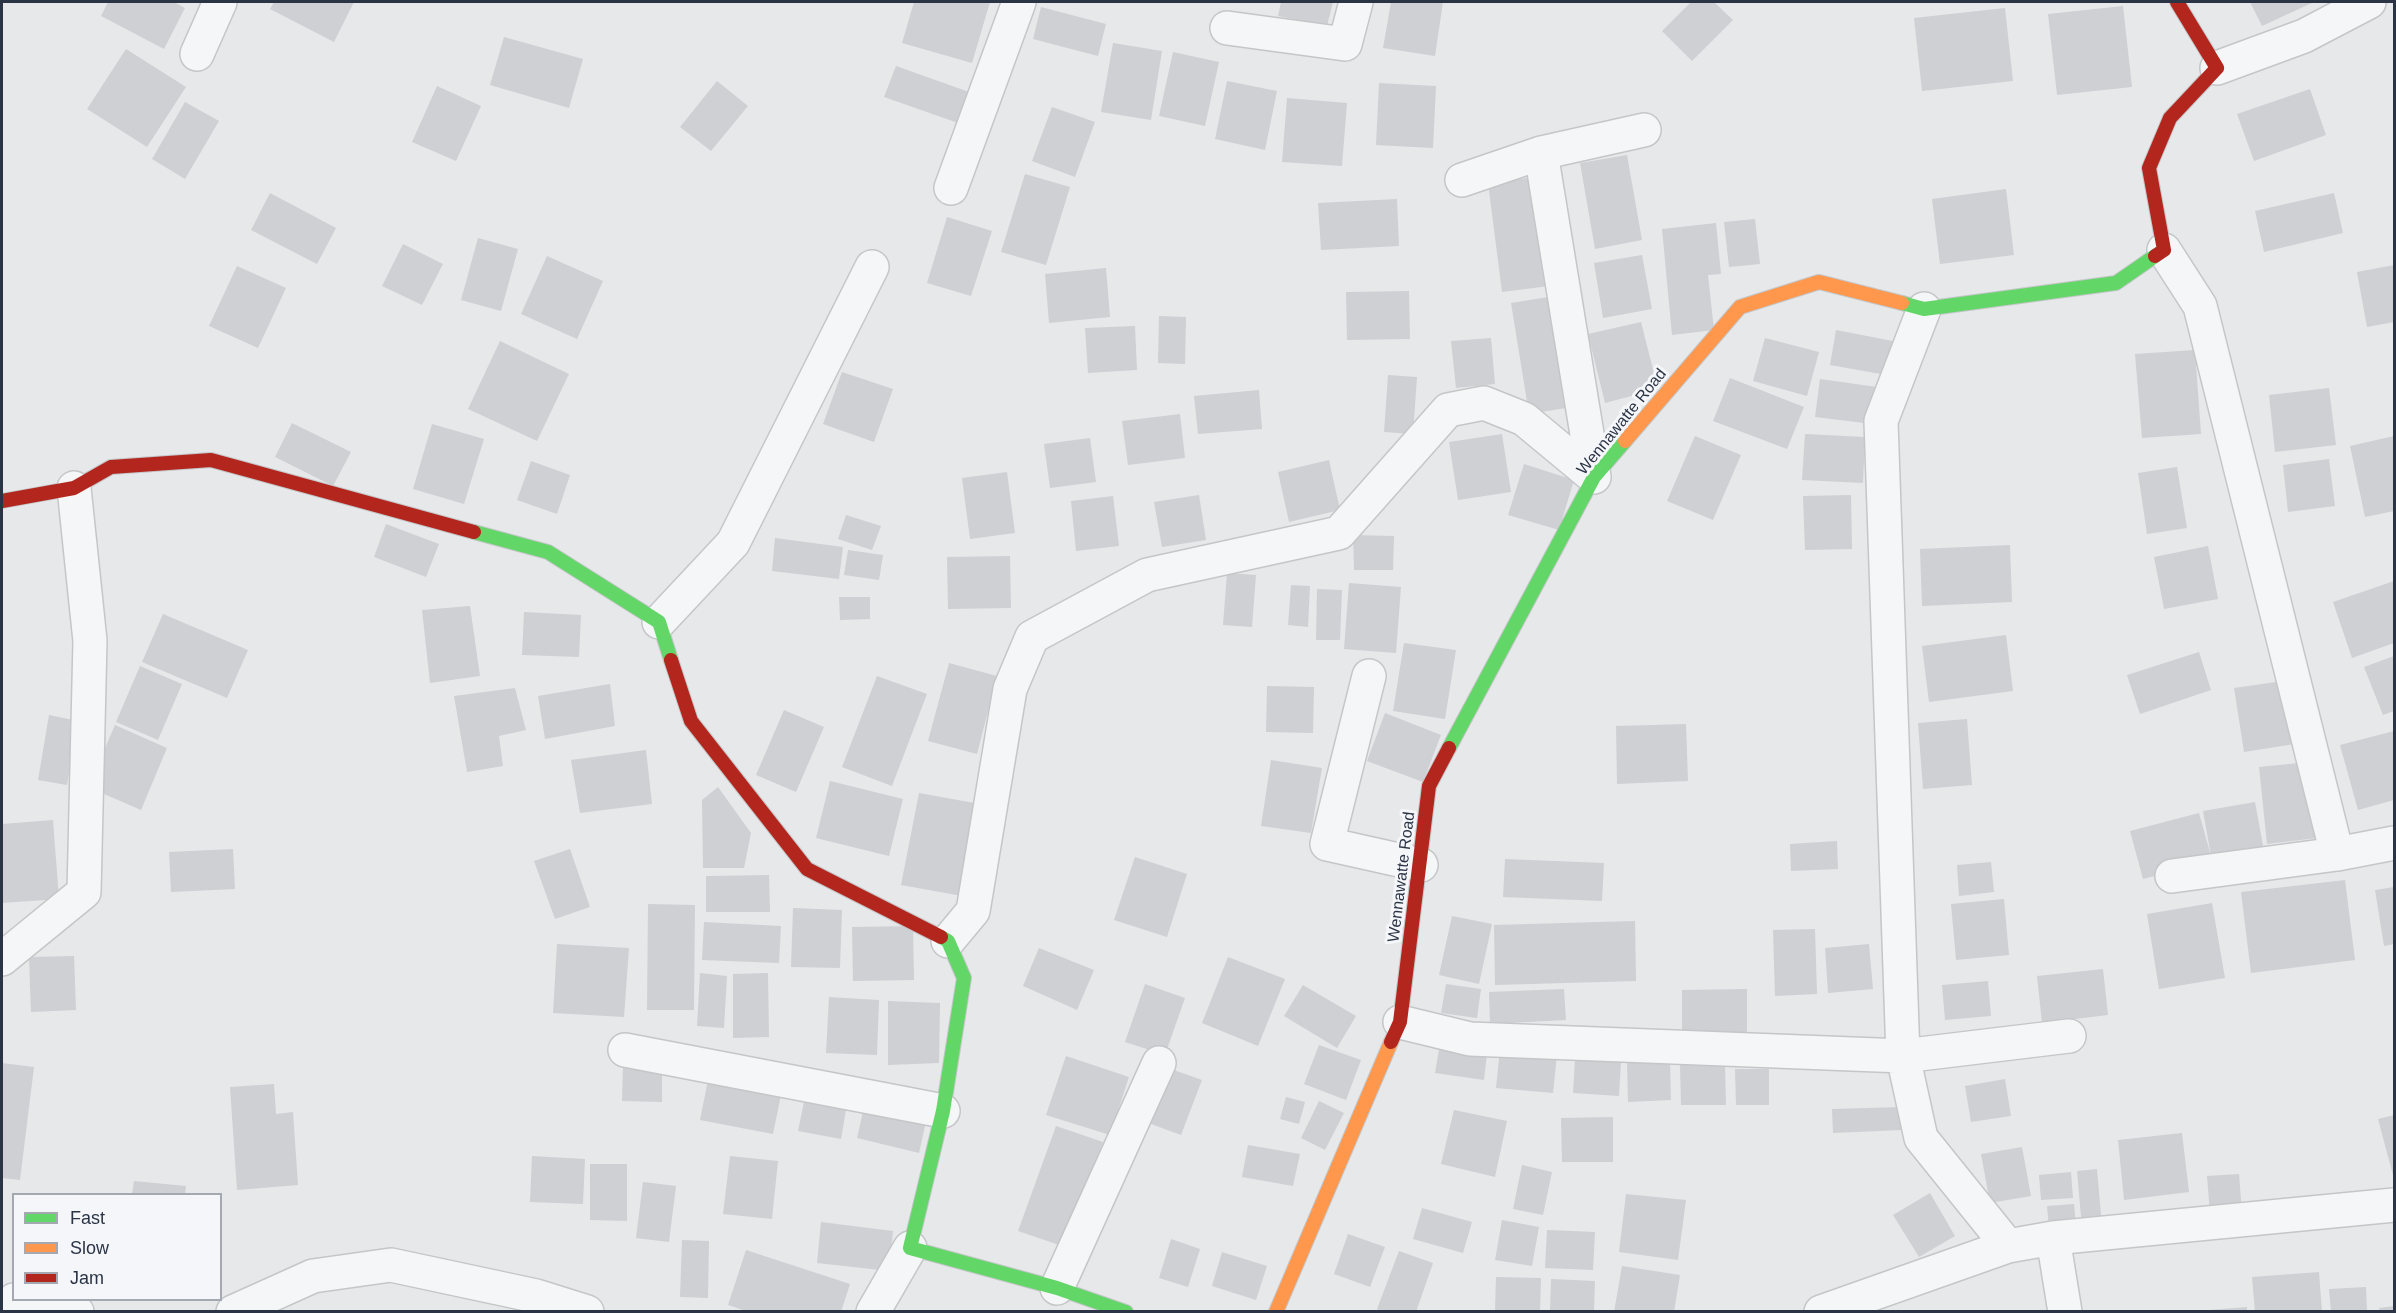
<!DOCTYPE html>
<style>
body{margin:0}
#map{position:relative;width:2396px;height:1313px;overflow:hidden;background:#e6e8ea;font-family:Arial,sans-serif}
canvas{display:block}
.frame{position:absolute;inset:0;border:3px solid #2b3445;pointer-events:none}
.legend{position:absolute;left:12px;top:1193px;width:210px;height:108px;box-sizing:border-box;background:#f4f6f9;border:2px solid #a4a8b1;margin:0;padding:8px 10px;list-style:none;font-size:18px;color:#2b3445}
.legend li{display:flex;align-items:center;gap:12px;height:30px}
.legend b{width:30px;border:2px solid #a4a8b1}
</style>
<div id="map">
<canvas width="2396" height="1313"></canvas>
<div class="frame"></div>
<ul class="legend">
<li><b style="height:8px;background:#63d668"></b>Fast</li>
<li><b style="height:8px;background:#ff974d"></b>Slow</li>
<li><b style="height:8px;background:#b3261e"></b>Jam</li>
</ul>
</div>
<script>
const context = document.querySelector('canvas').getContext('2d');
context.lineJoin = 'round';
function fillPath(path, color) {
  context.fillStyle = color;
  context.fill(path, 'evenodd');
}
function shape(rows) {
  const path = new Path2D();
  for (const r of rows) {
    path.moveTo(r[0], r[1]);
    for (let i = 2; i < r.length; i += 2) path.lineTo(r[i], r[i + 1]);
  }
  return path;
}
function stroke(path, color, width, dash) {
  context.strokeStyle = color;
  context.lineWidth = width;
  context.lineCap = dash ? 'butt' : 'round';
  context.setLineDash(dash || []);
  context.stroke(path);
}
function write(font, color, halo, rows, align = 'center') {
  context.font = font + ' Arial,sans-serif';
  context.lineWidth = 6;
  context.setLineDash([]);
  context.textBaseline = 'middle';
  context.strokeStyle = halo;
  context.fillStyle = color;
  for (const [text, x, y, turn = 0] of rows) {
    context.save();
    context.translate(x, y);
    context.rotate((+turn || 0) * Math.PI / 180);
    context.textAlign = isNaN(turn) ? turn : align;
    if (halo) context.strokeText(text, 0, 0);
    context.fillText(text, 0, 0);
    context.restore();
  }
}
const building = shape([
 [108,2,174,2,185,8,164,49,101,16],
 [274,2,354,2,334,42,270,9],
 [914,2,990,2,972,63,902,43],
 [1281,2,1333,2,1327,26,1278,16],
 [1391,2,1443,2,1435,56,1383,48],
 [1691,2,1714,2,1733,20,1692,61,1662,31],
 [2250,2,2314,2,2262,26],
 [2123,6,2132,87,2057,95,2048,14],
 [1041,7,1106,24,1098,56,1033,39],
 [2005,8,2013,81,1922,91,1914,18],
 [504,37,583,59,569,108,490,85],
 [1113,43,1162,51,1151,120,1101,112],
 [126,49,186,87,147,147,87,109],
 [1173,52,1219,62,1205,126,1159,116],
 [896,66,972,93,961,124,884,97],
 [717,81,748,106,711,151,680,127],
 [1227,81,1277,91,1265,150,1215,139],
 [1379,83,1436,86,1433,148,1376,145],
 [437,86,481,106,456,161,412,142],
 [2310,89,2326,135,2254,161,2237,114],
 [1287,98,1347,103,1342,166,1282,162],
 [185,102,219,121,185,179,152,159],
 [1052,107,1095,122,1075,177,1032,161],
 [1627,155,1642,240,1595,249,1580,163],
 [1025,174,1070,187,1046,265,1001,252],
 [1543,176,1557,285,1502,292,1488,183],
 [2006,189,2014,255,1940,264,1932,199],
 [270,193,336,228,317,264,251,230],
 [2334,193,2343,233,2264,252,2255,211],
 [1397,199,1399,246,1321,250,1318,203],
 [947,217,992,231,971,296,927,283],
 [1755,219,1760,264,1729,267,1724,222],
 [1716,223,1721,274,1708,275,1714,330,1672,335,1662,229],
 [478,238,518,249,501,311,461,300],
 [403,244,443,264,422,305,382,286],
 [1642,255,1652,309,1603,318,1594,263],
 [547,256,603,281,577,339,521,314],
 [2394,265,2394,322,2367,327,2357,272],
 [237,266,286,288,258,348,209,326],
 [1106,268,1110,317,1049,323,1045,274],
 [1409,291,1410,339,1347,340,1346,292],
 [1561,295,1578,406,1529,414,1511,303],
 [1159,316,1186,317,1185,364,1158,363],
 [1641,322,1658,389,1605,403,1588,334],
 [1135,326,1137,370,1088,373,1085,328],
 [1836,330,1898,342,1892,376,1830,365],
 [1491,338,1495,384,1456,388,1451,341],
 [1765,338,1819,352,1807,396,1753,381],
 [500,341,569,374,537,441,468,409],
 [2195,350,2201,434,2142,438,2135,354],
 [842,372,893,389,874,442,823,424],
 [1388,375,1417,377,1413,434,1384,432],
 [1730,378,1804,407,1787,449,1713,421],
 [1820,379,1877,387,1872,424,1815,417],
 [2329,388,2336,445,2275,452,2269,395],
 [1259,390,1262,429,1198,434,1194,396],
 [1180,414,1185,458,1128,465,1122,421],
 [292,423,351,452,333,486,275,457],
 [432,424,484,439,464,504,413,489],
 [1502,434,1511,492,1458,500,1449,442],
 [1805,434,1865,437,1863,483,1802,480],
 [1695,436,1741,455,1713,520,1667,501],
 [2394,436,2394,511,2365,517,2350,446],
 [1090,438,1096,482,1050,488,1044,444],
 [2329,459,2335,506,2288,512,2283,465],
 [1329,460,1340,510,1289,522,1278,472],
 [531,461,570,475,557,514,517,500],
 [1524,464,1574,480,1559,530,1508,515],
 [2177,467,2187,528,2147,534,2138,473],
 [1007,472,1015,533,970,539,962,478],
 [1199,495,1206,540,1162,547,1154,502],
 [1851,495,1852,549,1805,550,1803,496],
 [1113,496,1119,546,1076,551,1071,501],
 [846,515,881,526,872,550,838,539],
 [386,524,439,544,426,577,374,557],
 [1353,535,1394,536,1393,570,1354,570],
 [775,538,843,547,839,579,772,571],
 [2010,545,2012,602,1922,606,1920,549],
 [2208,546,2218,599,2164,609,2154,557],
 [848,550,883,555,879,580,844,575],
 [1010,556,1011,608,948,609,947,557],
 [1227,573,1256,575,1252,627,1223,625],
 [2394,581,2394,643,2352,658,2333,602],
 [1349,583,1401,587,1396,653,1344,649],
 [1291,585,1310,586,1308,627,1288,625],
 [1317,589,1342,590,1340,640,1316,640],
 [839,597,870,597,870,619,840,620],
 [470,606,480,676,430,683,422,610],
 [524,612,581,615,579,657,522,655],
 [163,614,248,650,227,698,142,662],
 [2006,635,2013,691,1929,702,1922,646],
 [1404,643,1456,650,1445,719,1393,711],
 [2199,652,2211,690,2140,714,2127,675],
 [2394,656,2394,711,2383,715,2364,667],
 [949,663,997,676,977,754,928,741],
 [140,666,182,684,158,740,116,722],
 [877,676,927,694,892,786,842,767],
 [2290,680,2301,743,2244,752,2234,688],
 [610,684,615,726,545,739,538,696],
 [1267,686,1314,687,1313,733,1266,732],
 [515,688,526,730,499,736,503,766,467,772,454,696],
 [784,710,824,727,796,792,756,775],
 [1385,713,1441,735,1423,782,1367,761],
 [49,715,78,721,67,785,38,780],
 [1967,719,1972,785,1923,789,1918,723],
 [1686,724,1688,781,1617,784,1616,726],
 [115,725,167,748,141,810,88,787],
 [2394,731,2394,800,2358,810,2340,745],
 [646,750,652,804,580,813,571,760],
 [1271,760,1322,768,1311,833,1261,826],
 [2309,762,2317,838,2267,844,2259,767],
 [830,781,903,799,889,856,816,838],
 [718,787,751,833,744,868,703,868,702,800],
 [919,793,980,804,962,896,901,885],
 [2255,802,2264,851,2212,861,2143,879,2130,831,2199,813,2211,856,2203,811],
 [53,820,59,899,2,903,2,824],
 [1837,841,1838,869,1791,871,1790,844],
 [233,849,235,889,171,892,169,852],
 [570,849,590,907,555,919,534,861],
 [1135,857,1187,874,1167,937,1114,920],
 [1505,859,1604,863,1602,901,1503,897],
 [1991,862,1994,892,1959,896,1957,865],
 [769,875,770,912,706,912,706,876],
 [2345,880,2355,960,2251,973,2241,892],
 [2394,887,2394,944,2384,946,2375,890],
 [2004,899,2009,955,1956,960,1951,904],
 [2212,903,2225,978,2159,989,2147,914],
 [648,904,695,905,694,1010,647,1010],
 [793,908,842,910,840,968,791,967],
 [1452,916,1492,924,1479,984,1439,975],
 [1635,921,1636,981,1495,985,1494,925],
 [704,922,781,926,779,963,702,960],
 [913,926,914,980,853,981,852,927],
 [1815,929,1817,994,1775,996,1773,930],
 [557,944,629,948,624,1017,553,1013],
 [1869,944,1873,989,1828,993,1825,948],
 [1039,948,1094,970,1077,1010,1023,986],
 [74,956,76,1010,31,1012,29,957],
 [1228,957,1285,979,1258,1046,1202,1023],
 [2103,969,2108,1015,2042,1023,2037,976],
 [700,973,727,976,724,1028,697,1026],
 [768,973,769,1037,733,1038,733,974],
 [1988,981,1991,1016,1945,1020,1942,985],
 [1145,984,1185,998,1165,1055,1125,1042],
 [1446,984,1481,989,1477,1018,1441,1013],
 [1303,985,1356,1016,1337,1048,1284,1016],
 [1564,989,1566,1020,1490,1024,1489,992],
 [1747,989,1747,1036,1682,1036,1682,990],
 [829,997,879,1000,877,1055,826,1053],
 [888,1001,940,1003,939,1063,888,1065],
 [1441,1038,1488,1045,1484,1080,1435,1073],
 [1319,1045,1361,1060,1346,1100,1304,1084],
 [1500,1049,1557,1054,1553,1093,1496,1088],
 [1066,1056,1129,1077,1110,1135,1046,1115],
 [1575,1059,1621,1062,1619,1096,1573,1093],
 [1670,1061,1671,1100,1628,1102,1627,1062],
 [2,1063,34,1067,20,1180,2,1178],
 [623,1064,662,1065,662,1102,622,1101],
 [1725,1064,1726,1105,1681,1105,1680,1065],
 [1171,1069,1202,1080,1181,1135,1151,1124],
 [1735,1069,1769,1069,1769,1105,1736,1105],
 [2005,1079,2011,1116,1971,1122,1965,1086],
 [708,1080,781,1095,773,1134,700,1120],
 [274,1084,276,1114,293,1112,298,1185,237,1190,230,1087],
 [805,1097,847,1104,841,1139,798,1131],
 [1286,1097,1305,1102,1299,1124,1280,1119],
 [1319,1101,1344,1113,1325,1150,1301,1138],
 [865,1103,927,1117,919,1153,857,1138],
 [1902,1107,1902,1130,1833,1133,1832,1109],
 [1454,1110,1507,1121,1495,1177,1441,1164],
 [2394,1115,2394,1179,2378,1119],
 [1613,1117,1613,1162,1562,1162,1561,1118],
 [1056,1126,1103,1142,1065,1247,1018,1231],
 [2182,1133,2189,1192,2124,1200,2118,1140],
 [1248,1145,1300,1154,1293,1186,1242,1177],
 [2022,1147,2031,1196,1990,1203,1981,1154],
 [532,1156,585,1159,583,1204,530,1202],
 [730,1156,778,1161,772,1219,723,1214],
 [590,1164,627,1164,627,1221,590,1220],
 [1522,1165,1552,1172,1543,1215,1513,1209],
 [2097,1169,2102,1226,2082,1228,2077,1171],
 [2071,1172,2073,1198,2041,1200,2039,1175],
 [2239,1174,2242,1213,2210,1214,2207,1176],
 [134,1181,186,1186,185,1194,132,1194],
 [643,1182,676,1186,669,1242,636,1238],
 [1930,1193,1955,1236,1919,1257,1893,1215],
 [1626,1194,1686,1200,1678,1260,1619,1252],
 [2074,1204,2076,1226,2049,1228,2047,1206],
 [1422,1208,1472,1222,1463,1253,1413,1239],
 [1502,1220,1539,1227,1532,1266,1495,1260],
 [821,1222,893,1231,889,1271,817,1263],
 [1547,1230,1595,1232,1593,1270,1545,1268],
 [1348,1234,1385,1247,1370,1287,1334,1274],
 [1171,1239,1200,1249,1188,1287,1159,1278],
 [682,1240,709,1241,708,1298,680,1297],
 [746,1250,850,1284,841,1312,749,1312,728,1305],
 [1399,1251,1433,1263,1416,1312,1383,1312,1377,1309],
 [1222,1252,1267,1266,1256,1300,1212,1286],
 [1622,1266,1680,1275,1674,1312,1614,1312],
 [2319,1272,2322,1312,2255,1312,2252,1277],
 [1496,1277,1541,1278,1540,1312,1495,1312],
 [1551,1279,1595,1281,1594,1312,1550,1312],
 [2366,1287,2367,1312,2331,1312,2329,1289],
 [2394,1306,2394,1312,2380,1312,2379,1308],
 [2247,1307,2247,1312,2209,1312,2209,1310]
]);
const street = shape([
 [1227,28,1345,44,1356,2],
 [197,54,220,2],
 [2217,68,2304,36,2369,2],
 [1462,180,1541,153,1644,130],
 [951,188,1019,2],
 [2164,250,2200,306,2337,854,2172,876],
 [1924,309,1881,421,1903,1056,1921,1138,2008,1246],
 [659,622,733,543,872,267],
 [1369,676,1327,844,1421,865],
 [2337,854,2394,843],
 [948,941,973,911,1010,689,1032,637,1147,575,1339,533,1448,410,1484,403,1524,419,1594,477,1541,153],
 [2,959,84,892,90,641,74,488],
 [1400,1022,1470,1039,1903,1056,2069,1036],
 [625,1050,943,1111],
 [2053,1238,2065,1312],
 [1057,1288,1159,1063],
 [14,1300,77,1312],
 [233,1312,313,1276,391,1265,536,1296,587,1312],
 [873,1312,910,1248],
 [1821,1312,2008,1246,2053,1238,2394,1205]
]);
const fast = shape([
 [1902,303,1924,309,2116,283,2155,256],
 [474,532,548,552,659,622,671,660],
 [1449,748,1594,477,1625,441],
 [941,937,948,941,964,978,943,1111,910,1248,1057,1288,1126,1312]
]);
const slow = shape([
 [1625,441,1740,307,1819,282,1902,303],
 [1276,1312,1391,1042]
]);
const jam = shape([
 [2155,256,2164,250,2149,168,2170,118,2217,68,2177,2],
 [2,501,74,488,111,467,211,460,474,532],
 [671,660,691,721,807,869,941,937],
 [1391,1042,1400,1022,1429,786,1449,748]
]);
const streetNames = [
 ["Wennawatte Road",1622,422,-51],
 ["Wennawatte Road",1402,877,-83]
];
fillPath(building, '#ced0d3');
stroke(street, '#c4c6c8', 36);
stroke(fast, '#c4c6c8', 16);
stroke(slow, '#c4c6c8', 16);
stroke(jam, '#c4c6c8', 16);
stroke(street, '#f5f6f7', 33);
stroke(fast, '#63d668', 14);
stroke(slow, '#ff974d', 14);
stroke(jam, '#b3261e', 14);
write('16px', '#2b3445', '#f4f6f9', streetNames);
</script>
